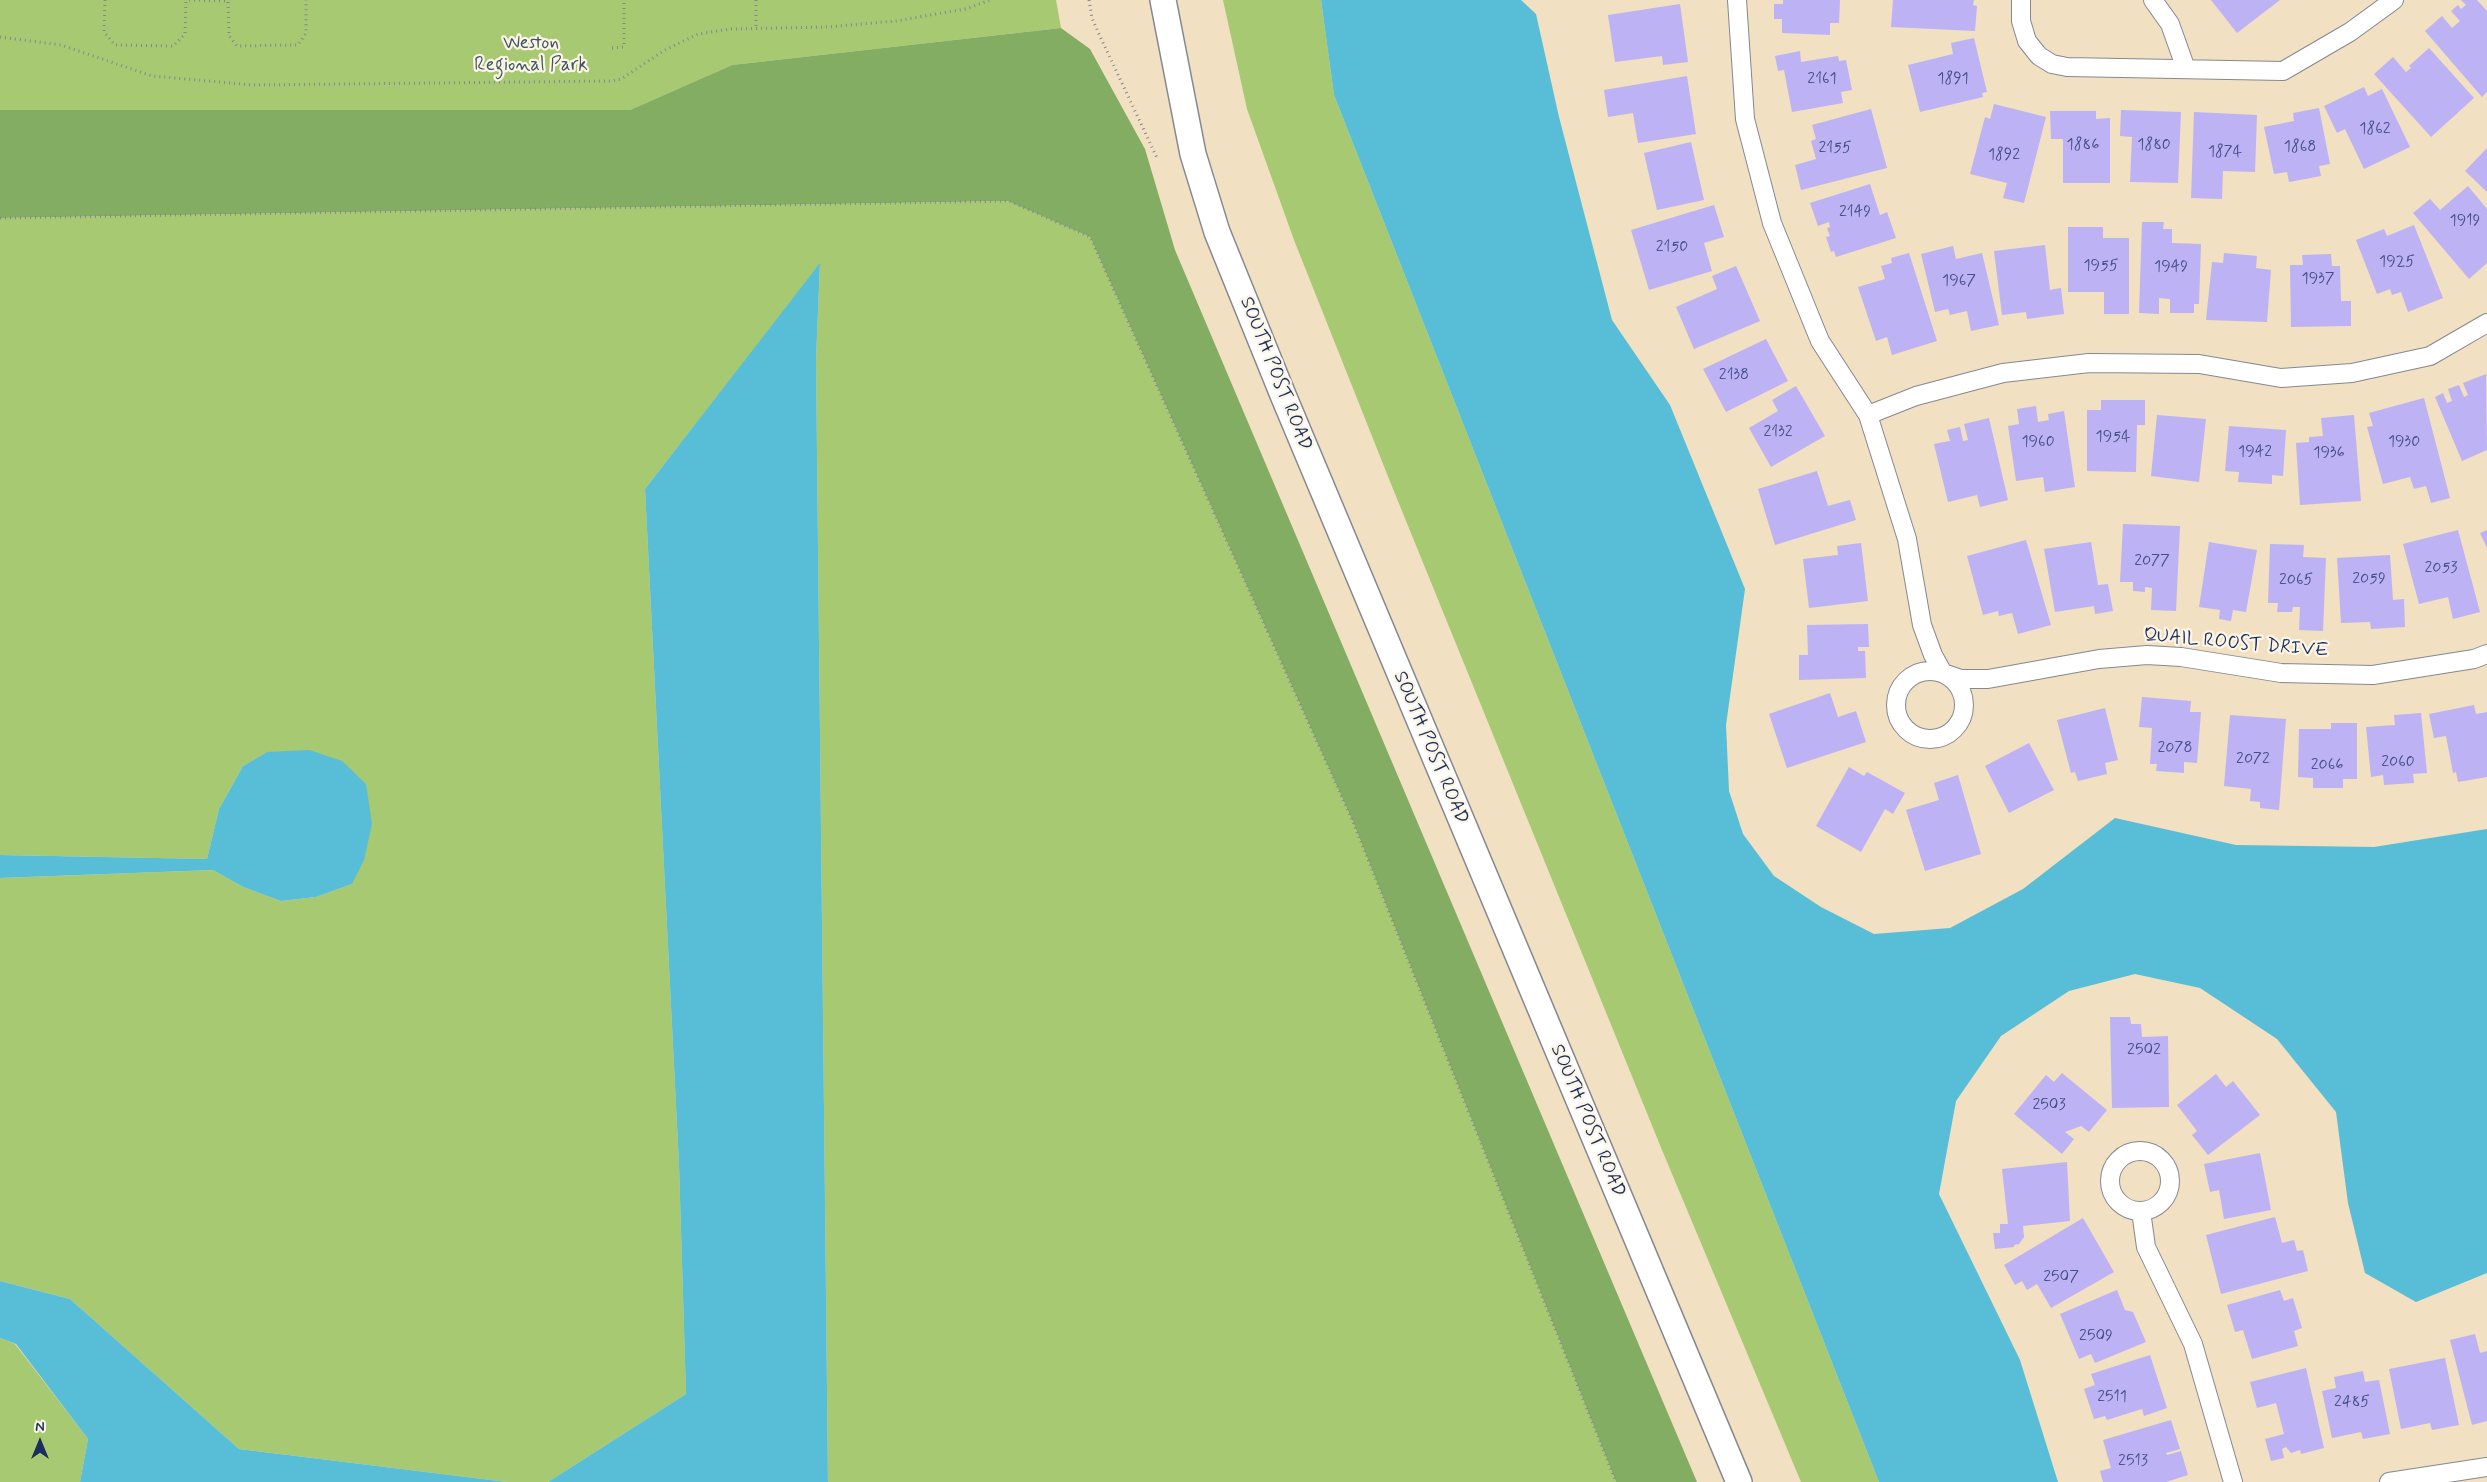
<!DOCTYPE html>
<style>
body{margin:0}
#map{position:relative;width:2487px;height:1482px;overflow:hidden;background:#f1e0c1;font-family:Mynerve,sans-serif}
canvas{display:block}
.north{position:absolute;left:15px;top:1417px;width:50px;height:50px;-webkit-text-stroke:4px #fcf5e5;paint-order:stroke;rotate:0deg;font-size:14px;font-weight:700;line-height:20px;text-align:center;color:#1b2f5e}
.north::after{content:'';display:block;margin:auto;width:18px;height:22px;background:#1b2f5e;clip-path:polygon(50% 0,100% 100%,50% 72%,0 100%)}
</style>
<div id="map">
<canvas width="2487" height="1482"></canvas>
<div class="north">N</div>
</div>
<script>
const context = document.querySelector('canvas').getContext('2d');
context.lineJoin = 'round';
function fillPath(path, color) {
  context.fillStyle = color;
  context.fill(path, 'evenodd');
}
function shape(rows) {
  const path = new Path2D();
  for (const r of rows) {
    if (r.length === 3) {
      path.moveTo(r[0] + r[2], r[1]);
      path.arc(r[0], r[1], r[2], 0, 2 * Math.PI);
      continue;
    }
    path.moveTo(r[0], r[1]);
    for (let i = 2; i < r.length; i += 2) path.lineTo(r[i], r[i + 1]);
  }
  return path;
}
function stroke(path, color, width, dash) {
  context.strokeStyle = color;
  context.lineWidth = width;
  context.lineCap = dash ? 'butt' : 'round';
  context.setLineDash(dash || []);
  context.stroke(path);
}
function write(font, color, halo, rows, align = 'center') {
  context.font = font + ' Mynerve,sans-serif';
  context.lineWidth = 4.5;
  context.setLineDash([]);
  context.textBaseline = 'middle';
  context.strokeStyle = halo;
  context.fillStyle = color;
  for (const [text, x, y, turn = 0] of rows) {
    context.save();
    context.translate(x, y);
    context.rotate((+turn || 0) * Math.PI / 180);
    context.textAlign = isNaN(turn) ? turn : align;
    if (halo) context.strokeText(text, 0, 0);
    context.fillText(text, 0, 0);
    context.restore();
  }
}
const green = shape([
 [0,0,1056,0,1061,28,732,65,630,110,0,110],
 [1223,0,1321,0,1334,95,1879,1482,1801,1482,1662,1150,1391,484,1294,240,1247,109],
 [1009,201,1090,237,1353,822,1616,1482,828,1482,816,360,820,264,645,489,679,1165,686,1394,548,1482,507,1482,239,1449,70,1299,0,1281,0,878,213,870,243,887,281,901,316,897,352,884,267,752,243,766,219,809,207,859,0,855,0,218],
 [0,1338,15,1344,88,1439,80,1482,0,1482]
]);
const forest = shape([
 [1061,28,1090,49,1145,149,1175,250,1697,1482,1616,1482,1353,822,1090,237,1008,201,0,218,0,110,630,110,732,65]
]);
const water = shape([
 [1321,0,1521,0,1536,14,1559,117,1612,320,1670,405,1745,589,1726,725,1729,791,1743,834,1774,876,1821,907,1874,934,1950,928,2023,889,2115,818,2236,845,2374,847,2487,829,2487,1273,2416,1302,2365,1273,2348,1203,2336,1112,2277,1039,2200,988,2135,974,2069,991,2001,1036,1956,1101,1939,1194,2020,1360,2058,1482,1879,1482,1334,95],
 [820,263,816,360,828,1482,548,1482,686,1394,679,1165,645,489],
 [309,750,342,761,366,784,372,824,364,860,352,884,316,897,281,901,243,887,213,870,0,878,0,855,207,859,219,809,243,766,267,752],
 [0,1281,70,1299,239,1449,507,1482,80,1482,88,1439,16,1344,0,1338]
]);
const building = shape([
 [1783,0,1840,0,1839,23,1830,23,1830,35,1782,33,1782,19,1774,19,1774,4,1783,4],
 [1893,0,1974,0,1973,5,1977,6,1975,31,1891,27],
 [2211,0,2280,0,2237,33],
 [2461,0,2477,0,2487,11,2487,92,2482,97,2425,31,2442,16,2452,28,2460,21,2451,11,2458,5,2461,9,2466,5],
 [1680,4,1688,62,1663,65,1662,56,1615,62,1608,15],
 [1974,38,1987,92,1982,93,1983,97,1920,112,1908,65,1953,54,1951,43],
 [2429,48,2474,98,2431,137,2374,74,2393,57,2406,72,2411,68,2409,66],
 [1800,51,1801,62,1838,56,1839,61,1846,60,1852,90,1841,92,1843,103,1792,112,1784,70,1778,71,1775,56],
 [1687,76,1696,134,1638,143,1633,113,1608,117,1604,90],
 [2364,87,2368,96,2382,89,2410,147,2364,169,2345,129,2337,133,2324,106],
 [1994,104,2046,117,2024,203,2003,198,2007,183,1970,174,1985,117,1990,119],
 [2319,108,2330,164,2319,166,2321,176,2289,182,2287,172,2274,174,2264,127,2294,121,2293,113],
 [1871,109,1887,168,1801,190,1795,165,1816,159,1811,141,1816,139,1812,125],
 [2121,110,2181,112,2178,183,2130,182,2132,137,2120,136],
 [2050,111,2096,111,2096,119,2110,118,2110,183,2063,183,2063,139,2051,139],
 [2194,112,2257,115,2255,172,2223,171,2222,199,2191,198],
 [1691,142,1704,200,1657,210,1644,153],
 [2487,148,2487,192,2465,171],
 [1870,184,1880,215,1887,212,1896,238,1836,257,1834,251,1831,252,1826,237,1830,236,1827,228,1830,227,1829,222,1818,226,1810,203],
 [2468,186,2487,209,2487,263,2469,279,2413,213,2430,199,2440,210],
 [1714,205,1724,237,1704,243,1712,271,1649,290,1631,230],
 [2142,222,2164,222,2163,229,2172,229,2172,243,2201,244,2199,304,2194,304,2194,313,2170,313,2170,299,2159,298,2159,314,2139,313],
 [2414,225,2443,298,2408,312,2401,292,2392,295,2390,289,2377,294,2356,240,2384,229,2387,236],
 [2068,227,2103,227,2103,238,2129,238,2129,314,2104,314,2104,292,2068,292],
 [2045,245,2050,290,2061,288,2064,314,2027,319,2026,312,2002,315,1994,251],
 [1953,246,1956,259,1982,253,1999,325,1971,331,1967,311,1950,315,1948,309,1935,312,1921,254],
 [1909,253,1937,341,1892,355,1887,337,1876,341,1858,287,1885,279,1881,266,1892,263,1891,258],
 [2224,253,2257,256,2256,268,2271,270,2267,322,2206,320,2212,262,2223,263],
 [2331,254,2332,266,2340,266,2341,301,2351,301,2351,326,2291,327,2290,265,2303,265,2302,255],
 [1736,266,1760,321,1694,349,1676,307,1717,289,1712,276],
 [1766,339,1788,381,1726,412,1703,369],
 [2486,374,2487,450,2462,461,2435,397,2443,393,2447,403,2452,401,2448,389,2459,385,2464,397,2468,395,2463,383],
 [1796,386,1825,436,1771,467,1749,428,1778,411,1772,400],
 [2424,398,2450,498,2431,503,2426,486,2414,489,2410,477,2383,484,2367,427,2373,426,2369,413],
 [2101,400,2145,400,2145,425,2137,425,2136,472,2087,471,2087,410,2101,410],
 [2036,406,2038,422,2049,420,2048,414,2064,411,2075,487,2045,492,2043,477,2016,481,2008,426,2019,424,2017,409],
 [2157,415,2206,419,2199,482,2151,476],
 [2354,415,2361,501,2300,505,2296,443,2309,442,2309,437,2323,436,2321,418],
 [1989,418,2008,500,1980,507,1977,495,1948,502,1934,444,1950,441,1947,430,1960,427,1963,441,1968,440,1964,424],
 [2229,426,2286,430,2283,476,2272,475,2272,484,2238,482,2239,472,2225,471],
 [1817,471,1828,506,1850,500,1856,520,1775,545,1758,489],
 [2123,524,2180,526,2176,611,2151,610,2152,588,2145,587,2145,592,2133,591,2133,582,2120,582],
 [2458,530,2480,612,2453,619,2448,597,2419,604,2403,544],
 [2487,530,2487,548,2480,533],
 [2026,540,2051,625,2018,634,2012,613,1999,616,1998,611,1983,615,1967,556],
 [2091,542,2098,585,2108,584,2113,611,2095,614,2094,606,2055,612,2044,549],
 [2209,542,2257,550,2246,612,2233,610,2231,621,2219,619,2220,610,2199,607],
 [1861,543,1868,601,1809,608,1803,559,1838,555,1837,546],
 [2270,544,2304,545,2303,557,2326,558,2323,631,2299,630,2300,607,2293,607,2292,612,2277,612,2278,603,2268,603],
 [2390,555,2393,600,2404,599,2405,627,2371,629,2370,622,2341,623,2337,558],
 [1868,624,1869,647,1858,647,1858,651,1865,651,1866,678,1799,680,1799,655,1808,655,1807,625],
 [1830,693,1838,717,1856,711,1866,742,1787,768,1769,714],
 [2142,697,2191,701,2190,712,2201,712,2197,763,2184,762,2184,773,2156,771,2157,764,2150,764,2152,728,2139,727],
 [2474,705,2476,714,2487,712,2487,777,2458,782,2456,772,2453,773,2446,736,2434,738,2429,714],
 [2105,708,2118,760,2105,763,2107,774,2078,781,2075,772,2071,773,2057,720],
 [2421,713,2427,773,2413,774,2414,783,2384,785,2383,775,2371,777,2366,727,2395,725,2394,715],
 [2230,715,2286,719,2279,810,2260,808,2260,802,2250,801,2251,789,2224,786],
 [2331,723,2357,723,2357,779,2343,779,2343,788,2313,788,2313,778,2298,777,2299,729,2331,729],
 [2029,743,2054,790,2009,813,1985,766],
 [1849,767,1864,776,1867,772,1905,793,1893,814,1885,809,1861,852,1816,826],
 [1958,775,1981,854,1925,871,1906,810,1939,800,1934,783],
 [2110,1017,2130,1017,2131,1024,2141,1024,2142,1037,2168,1036,2169,1107,2112,1108],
 [2062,1073,2107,1110,2089,1132,2081,1126,2065,1132,2074,1139,2062,1154,2014,1114,2046,1075,2054,1082],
 [2216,1074,2226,1087,2233,1081,2260,1115,2208,1155,2192,1135,2197,1131,2177,1105],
 [2260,1153,2271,1210,2224,1219,2219,1190,2210,1192,2204,1164],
 [2067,1162,2070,1221,2023,1226,2024,1237,2019,1244,2014,1245,2014,1247,1995,1249,1993,1233,2000,1233,2000,1224,2008,1224,2002,1169],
 [2275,1217,2282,1243,2294,1240,2297,1251,2303,1250,2308,1271,2221,1294,2206,1235],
 [2083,1218,2114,1272,2051,1308,2037,1284,2027,1290,2022,1281,2015,1285,2004,1265],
 [2117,1290,2125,1310,2133,1312,2146,1342,2095,1363,2091,1354,2079,1359,2060,1314],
 [2280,1290,2284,1301,2293,1298,2302,1328,2294,1331,2298,1346,2252,1359,2243,1330,2235,1332,2227,1305],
 [2475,1334,2480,1353,2487,1351,2487,1421,2472,1425,2450,1340],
 [2150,1355,2167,1408,2144,1416,2142,1409,2107,1420,2105,1416,2094,1419,2084,1389,2095,1385,2091,1374],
 [2445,1358,2459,1425,2432,1430,2430,1423,2401,1429,2389,1369],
 [2306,1368,2324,1448,2301,1454,2300,1450,2291,1453,2286,1447,2282,1449,2284,1458,2271,1461,2265,1439,2284,1434,2276,1403,2257,1408,2250,1382],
 [2363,1371,2365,1382,2379,1380,2390,1434,2363,1439,2361,1432,2332,1438,2322,1391,2336,1388,2334,1377],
 [2171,1420,2180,1449,2166,1453,2167,1455,2181,1451,2188,1475,2166,1482,2103,1482,2100,1471,2111,1468,2103,1440]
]);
const path = shape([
 [105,0,104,32,115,45,173,46,185,34,186,0],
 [189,0,228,1,229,36,237,46,298,45,306,33,306,0],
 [756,0,756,28],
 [1089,0,1092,18,1098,32,1158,160],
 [0,37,61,45,152,76,253,85,611,81,621,79,665,50,698,34,731,29,827,27,896,21,965,9,991,0],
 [612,48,624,47,624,0],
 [0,218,1009,201,1090,237,1353,822,1616,1482]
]);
const street = shape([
 [1737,0,1745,119,1772,223,1820,341,1868,415,1907,539,1922,625,1933,655,1943,673,1961,679,1988,679,2099,659,2147,655,2181,657,2281,673,2373,675,2474,659,2487,654],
 [2021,0,2021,21,2027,41,2039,56,2052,64,2067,67,2283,71,2350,32,2394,0],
 [2153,0,2170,24,2186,69],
 [1868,415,1916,396,2003,373,2089,363,2199,364,2281,378,2352,373,2430,356,2487,323],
 [1930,705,34],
 [2140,1181,30],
 [2141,1211,2146,1247,2193,1344,2233,1482],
 [2389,1482,2487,1467]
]);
const secondary = shape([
 [1163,0,1193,154,1217,232,1283,395,1739,1482]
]);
const numberNames = [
 ["2161",1822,80],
 ["1891",1953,80],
 ["1862",2375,130],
 ["1886",2083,146],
 ["1880",2154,146],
 ["1868",2300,148],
 ["2155",1835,149],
 ["1874",2225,153],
 ["1892",2004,156],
 ["2149",1855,213],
 ["1919",2465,222],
 ["2150",1672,248],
 ["1925",2397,263],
 ["1955",2101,267],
 ["1949",2171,268],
 ["1937",2318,280],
 ["1967",1959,282],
 ["2138",1734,376],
 ["2132",1778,433],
 ["1954",2113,438],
 ["1960",2038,443],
 ["1930",2404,443],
 ["1942",2255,453],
 ["1936",2329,454],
 ["2077",2152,562],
 ["2053",2441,569],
 ["2059",2369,580],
 ["2065",2296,581],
 ["2078",2175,749],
 ["2072",2253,760],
 ["2060",2398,763],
 ["2066",2327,766],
 ["2502",2144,1051],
 ["2503",2049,1106],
 ["2507",2061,1278],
 ["2509",2096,1337],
 ["2511",2112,1398],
 ["2485",2352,1403],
 ["2513",2133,1462]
];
const parkNames = [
 ["Weston",531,44],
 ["Regional Park",531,66]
];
const streetNames = [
 ["SOUTH POST ROAD",1275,374,68],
 ["QUAIL ROOST DRIVE",2236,644,5],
 ["SOUTH POST ROAD",1430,748,67],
 ["SOUTH POST ROAD",1587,1121,67]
];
fillPath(green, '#a6c972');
fillPath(forest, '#84ad64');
fillPath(water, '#58bdd7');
fillPath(building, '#bdb2f4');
stroke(street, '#868890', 20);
stroke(secondary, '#868890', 28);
stroke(path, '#868890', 3, [1, 4]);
stroke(street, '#fff', 18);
stroke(secondary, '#fff', 25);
write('16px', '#445084', null, numberNames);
write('19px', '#3e5663', '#fcf5e5', parkNames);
write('19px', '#1b2f5e', '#fcf5e5', streetNames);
</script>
